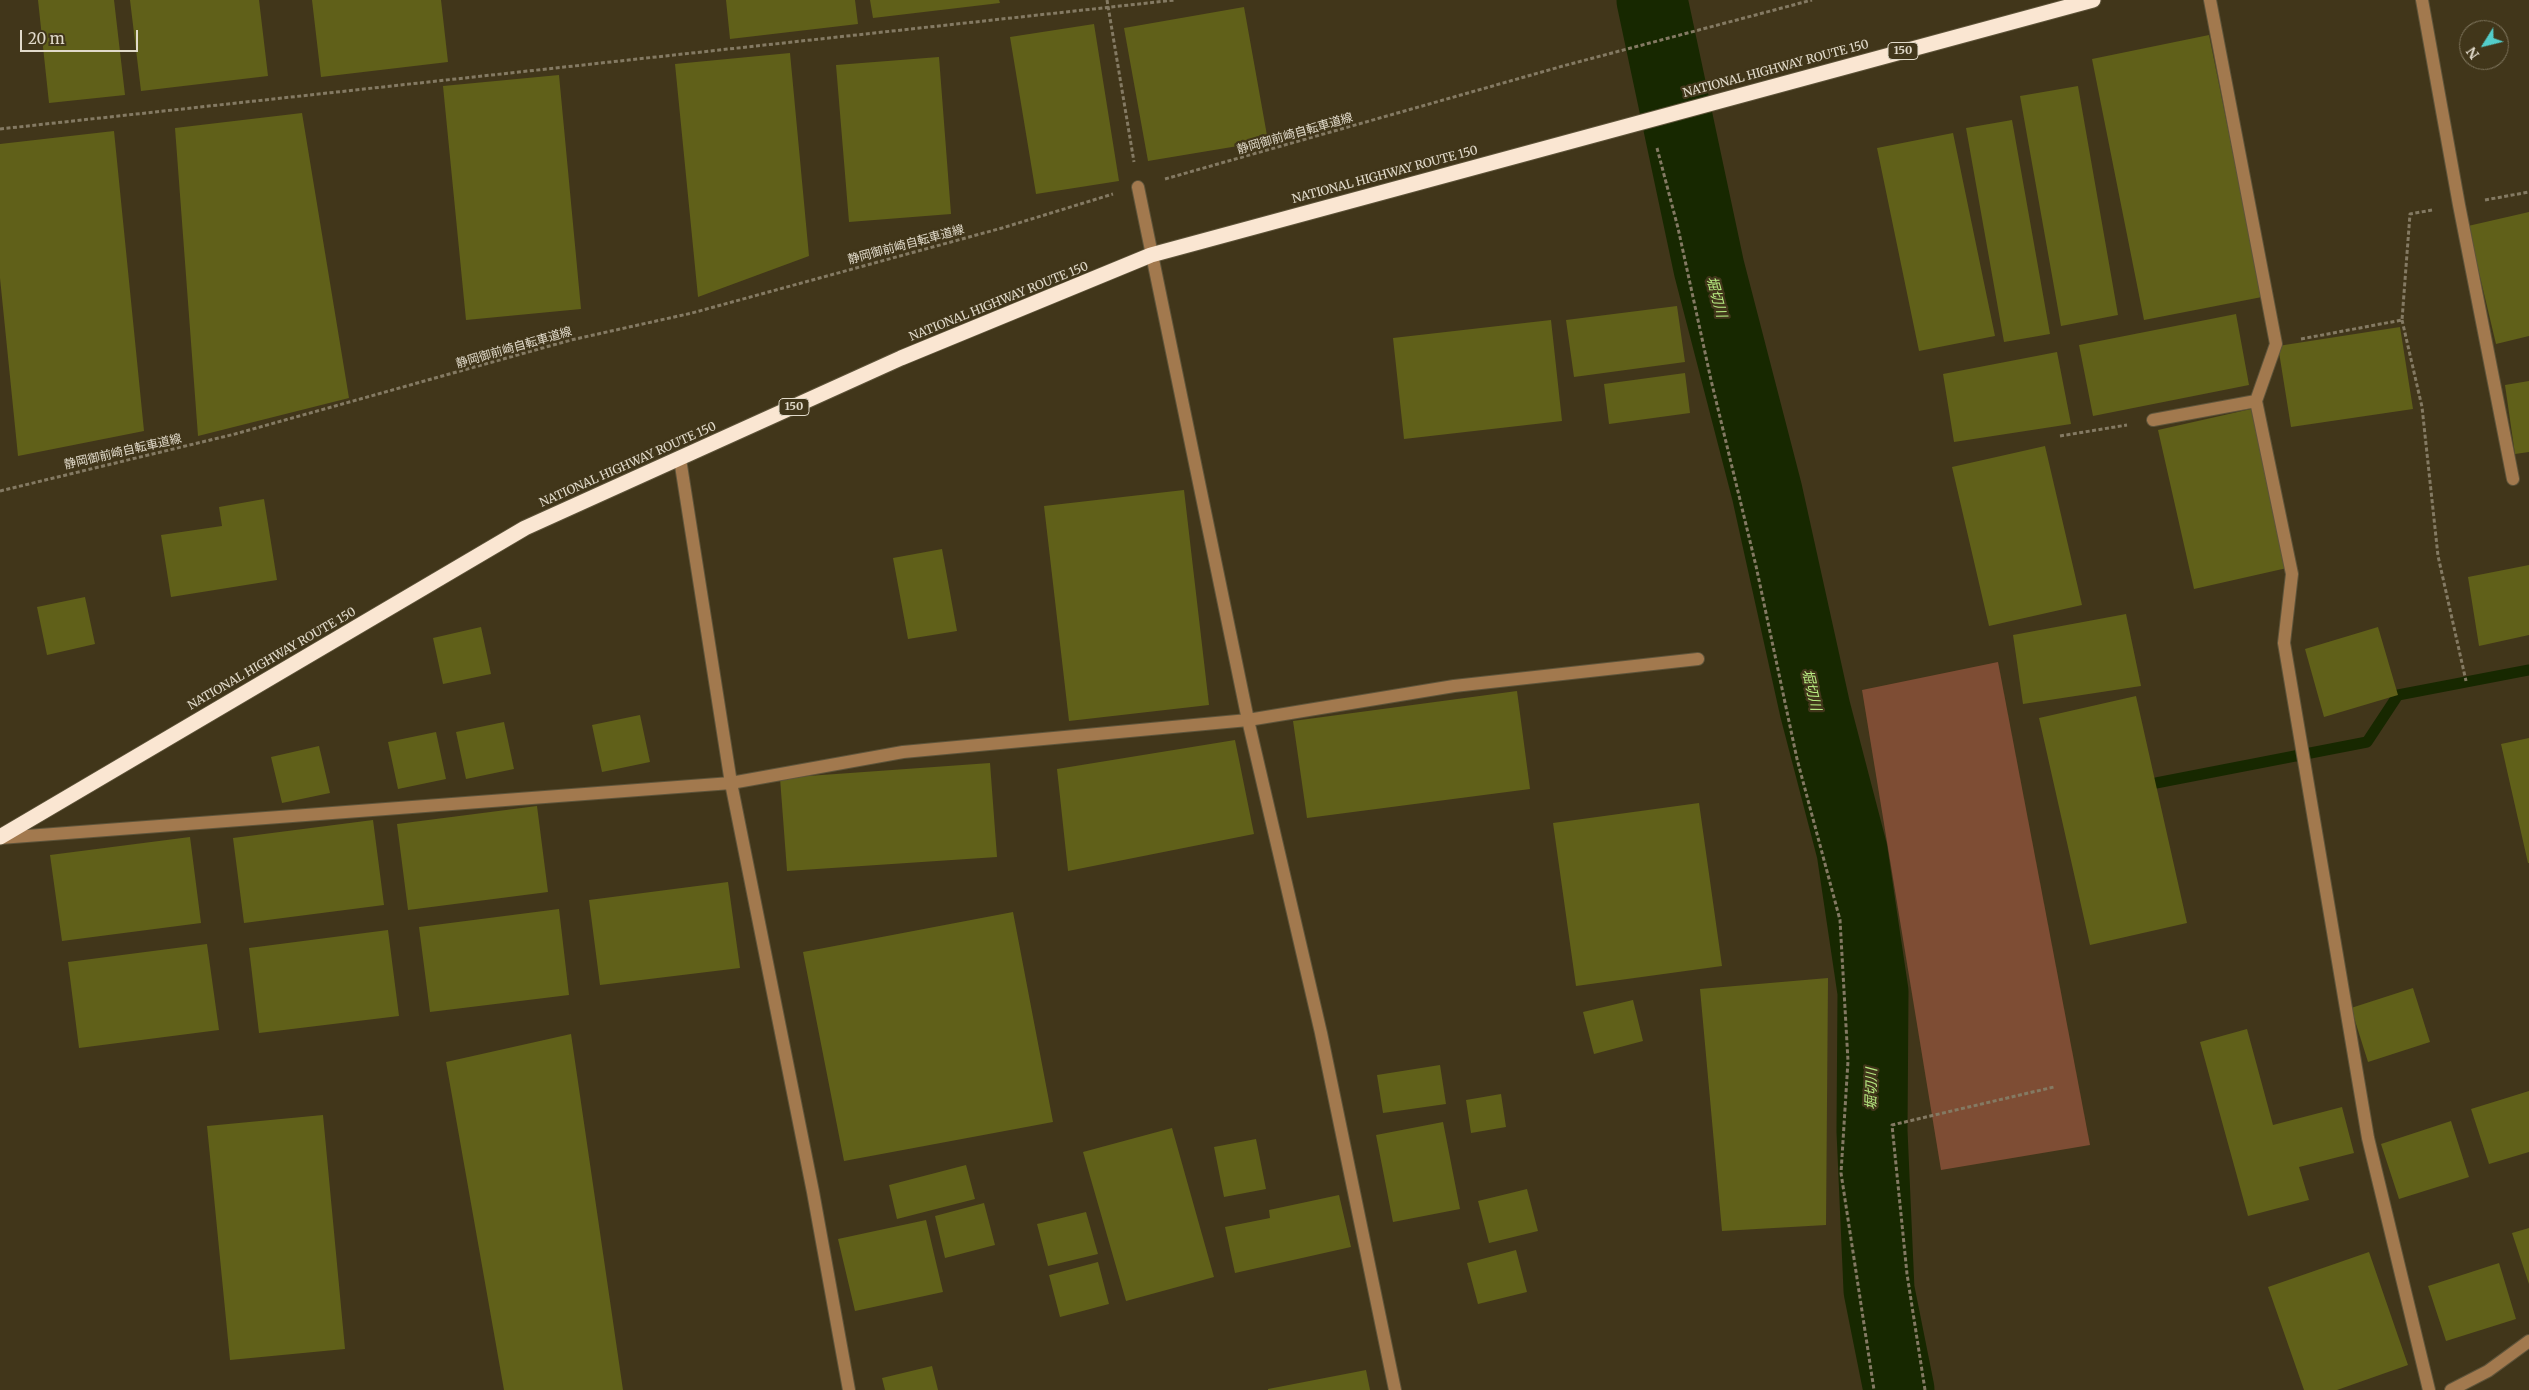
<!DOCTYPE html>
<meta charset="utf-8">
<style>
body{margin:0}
#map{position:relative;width:2529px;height:1390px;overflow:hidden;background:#41361a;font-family:Merriweather,serif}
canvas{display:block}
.north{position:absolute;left:2459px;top:20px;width:50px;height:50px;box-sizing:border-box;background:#41361a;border:1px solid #817860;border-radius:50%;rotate:234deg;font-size:14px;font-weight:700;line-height:20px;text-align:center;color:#e1daca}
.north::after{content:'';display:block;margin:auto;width:18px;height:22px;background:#53cdca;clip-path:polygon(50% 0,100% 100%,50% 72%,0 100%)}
.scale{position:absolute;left:20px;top:30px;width:118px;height:22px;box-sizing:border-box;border:2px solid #e1daca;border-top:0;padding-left:6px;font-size:15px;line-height:18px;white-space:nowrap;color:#e1daca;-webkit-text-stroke:4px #41361a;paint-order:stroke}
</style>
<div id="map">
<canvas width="2529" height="1390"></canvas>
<div class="north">N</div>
<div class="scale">20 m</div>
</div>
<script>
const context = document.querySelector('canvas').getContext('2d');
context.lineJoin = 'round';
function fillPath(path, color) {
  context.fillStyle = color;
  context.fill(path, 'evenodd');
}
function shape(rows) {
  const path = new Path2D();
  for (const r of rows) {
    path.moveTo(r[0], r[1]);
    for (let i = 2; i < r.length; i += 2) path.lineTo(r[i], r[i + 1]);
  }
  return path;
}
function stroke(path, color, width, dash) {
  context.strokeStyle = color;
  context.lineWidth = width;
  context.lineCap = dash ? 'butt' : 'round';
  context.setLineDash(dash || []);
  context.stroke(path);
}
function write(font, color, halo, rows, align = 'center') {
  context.font = font + ' Merriweather,"Noto Sans JP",serif';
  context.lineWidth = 4.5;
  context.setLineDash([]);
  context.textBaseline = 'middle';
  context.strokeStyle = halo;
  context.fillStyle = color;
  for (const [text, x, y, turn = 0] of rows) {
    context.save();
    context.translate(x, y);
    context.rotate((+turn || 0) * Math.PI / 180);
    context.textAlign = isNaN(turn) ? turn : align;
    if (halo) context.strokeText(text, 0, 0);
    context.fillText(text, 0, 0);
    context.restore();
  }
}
const green = shape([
 [1998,662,2090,1145,1941,1170,1862,690]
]);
const stream = shape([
 [2156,783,2367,742,2398,695,2529,670]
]);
const river = shape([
 [1652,0,1709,268,1767,492,1815,709,1852,851,1873,992,1872,1131,1879,1290,1899,1390]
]);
const building = shape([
 [38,0,114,0,125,95,49,103],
 [130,0,259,0,268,76,141,91],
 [312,0,441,0,448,62,321,77],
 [726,0,855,0,858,24,730,39],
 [870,0,999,0,1000,3,873,18],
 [1244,7,1268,141,1148,161,1124,28],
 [1094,24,1119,181,1036,194,1010,37],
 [2209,35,2262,297,2144,320,2092,59],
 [790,53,809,256,698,297,675,64],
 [939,57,951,214,849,222,836,65],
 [559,75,581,309,466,320,443,86],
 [2078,86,2118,315,2061,326,2020,96],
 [302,113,349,398,198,436,175,128],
 [2012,120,2050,334,2004,342,1966,128],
 [114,131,144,431,18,456,0,278,0,144],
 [1953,133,1995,336,1919,351,1877,148],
 [2529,212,2529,336,2496,344,2468,226],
 [1677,306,1685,362,1574,377,1566,320],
 [2236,314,2249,385,2093,416,2079,345],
 [1551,320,1562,421,1404,439,1393,338],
 [2400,327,2413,409,2291,427,2278,346],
 [2057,352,2071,424,1954,442,1943,374],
 [1685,373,1690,413,1609,424,1604,384],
 [2529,381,2529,452,2515,454,2505,385],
 [2251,409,2287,568,2194,589,2158,430],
 [2045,446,2082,605,1989,626,1952,467],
 [1184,490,1209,705,1069,721,1044,506],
 [264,499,277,580,171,597,161,535,222,526,219,507],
 [942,549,957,631,908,639,893,558],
 [2529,565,2529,635,2479,646,2468,577],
 [85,597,95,644,47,655,37,607],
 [2126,614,2141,686,2023,704,2013,635],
 [481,627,491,674,443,684,433,638],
 [2378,627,2398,695,2324,717,2305,649],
 [1517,691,1530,789,1307,818,1293,721],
 [2136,696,2187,923,2090,945,2039,718],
 [640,715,650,762,602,772,592,725],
 [504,722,514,769,466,779,456,732],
 [436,732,446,779,398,789,388,742],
 [2529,738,2529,863,2528,863,2501,744],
 [1235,740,1254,834,1068,871,1057,769],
 [319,746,330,793,282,803,271,757],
 [990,763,997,857,787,871,780,778],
 [1699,803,1722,966,1576,986,1553,823],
 [537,806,548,892,408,910,397,824],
 [373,820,384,905,244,923,233,838],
 [190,837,201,923,62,941,50,855],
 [728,882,740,968,600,985,589,900],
 [559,909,569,995,430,1012,419,927],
 [1013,912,1053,1122,844,1161,803,952],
 [388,930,399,1016,259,1033,249,948],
 [207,944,219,1030,79,1048,68,962],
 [1828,978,1826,1225,1722,1231,1700,989],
 [2413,988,2430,1042,2368,1062,2351,1008],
 [1633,1000,1643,1041,1594,1054,1583,1012],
 [2247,1029,2273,1125,2342,1107,2354,1153,2299,1167,2309,1200,2248,1216,2200,1042],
 [571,1034,623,1390,504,1390,446,1062],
 [1440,1065,1446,1104,1383,1113,1377,1075],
 [2529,1091,2529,1152,2489,1164,2471,1109],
 [1501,1094,1506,1127,1471,1133,1466,1100],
 [323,1115,345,1349,230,1360,207,1126],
 [2451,1121,2469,1177,2399,1199,2381,1144],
 [1443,1122,1460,1209,1393,1222,1376,1135],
 [1172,1128,1214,1277,1126,1301,1083,1152],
 [1256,1139,1266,1189,1224,1197,1214,1147],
 [966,1165,975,1199,897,1219,889,1185],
 [1527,1189,1538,1231,1489,1243,1478,1201],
 [1339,1195,1351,1247,1235,1273,1225,1227,1270,1218,1269,1210],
 [984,1203,995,1245,945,1258,935,1216],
 [1086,1212,1098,1254,1048,1266,1037,1224],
 [926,1220,943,1292,855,1311,838,1239],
 [2529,1228,2529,1284,2512,1233],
 [1516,1250,1527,1292,1478,1304,1467,1263],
 [2369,1252,2408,1365,2337,1390,2304,1390,2268,1287],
 [1098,1262,1109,1304,1060,1317,1049,1275],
 [2499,1263,2516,1319,2446,1341,2428,1286],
 [932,1366,938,1390,885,1390,882,1378],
 [1366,1370,1370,1390,1268,1390,1268,1389]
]);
const path = shape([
 [1107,0,1134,162],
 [0,129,1175,0],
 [1657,148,1678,228,1711,380,1756,566,1797,759,1840,920,1848,1061,1841,1173,1874,1390],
 [1165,179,1563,66,1812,0],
 [2485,200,2529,192],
 [2402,320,2422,407,2438,556,2466,681],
 [2301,339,2402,320,2410,214,2432,210],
 [2060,436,2127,425],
 [0,491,235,434,571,340,692,313,1002,228,1113,194],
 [1925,1390,1907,1274,1892,1125,2054,1087]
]);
const minor = shape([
 [2210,0,2276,344,2256,401,2292,574,2284,643,2368,1138,2429,1390],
 [2422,0,2459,205,2513,479],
 [1138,187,1248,720,1321,1033,1395,1390],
 [2153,420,2256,401],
 [680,459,731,783,813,1192,849,1390],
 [0,838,731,783,903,752,1248,720,1454,686,1698,659],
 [2451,1390,2488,1371,2529,1341]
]);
const highway = shape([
 [0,837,525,528,901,358,1151,255,2093,0]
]);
const shields = [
 [1903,51,30],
 [794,407,30]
];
const shieldNames = [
 ["150",1903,51],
 ["150",794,407]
];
const streetNames = [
 ["NATIONAL HIGHWAY ROUTE 150",1776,69,-15],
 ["静岡御前崎自転車道線",1295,134,-16],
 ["NATIONAL HIGHWAY ROUTE 150",1385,175,-15],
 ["静岡御前崎自転車道線",906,245,-15],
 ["NATIONAL HIGHWAY ROUTE 150",999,302,-22],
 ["静岡御前崎自転車道線",514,348,-16],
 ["静岡御前崎自転車道線",123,452,-13],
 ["NATIONAL HIGHWAY ROUTE 150",628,465,-24],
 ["NATIONAL HIGHWAY ROUTE 150",272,659,-30]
];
const waterNames = [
 ["堀切川",1716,297,75],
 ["堀切川",1811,690,77],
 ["堀切川",1872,1089,-89]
];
fillPath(green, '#7e4d34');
stroke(stream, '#172800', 11);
stroke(river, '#172800', 71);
fillPath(building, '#606019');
stroke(minor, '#5e543a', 14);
stroke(highway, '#5e543a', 17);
stroke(path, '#847a63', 3, [4, 2.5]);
stroke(minor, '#a2794e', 12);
stroke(highway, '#fae6d2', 15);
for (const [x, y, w] of shields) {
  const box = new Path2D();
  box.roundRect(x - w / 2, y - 8.5, w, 17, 4);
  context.fillStyle = '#41361a';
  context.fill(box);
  stroke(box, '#e1daca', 1);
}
write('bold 11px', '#e1daca', null, shieldNames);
write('12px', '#e1daca', '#41361a', streetNames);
write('italic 14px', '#b7ea81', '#41361a', waterNames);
</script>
